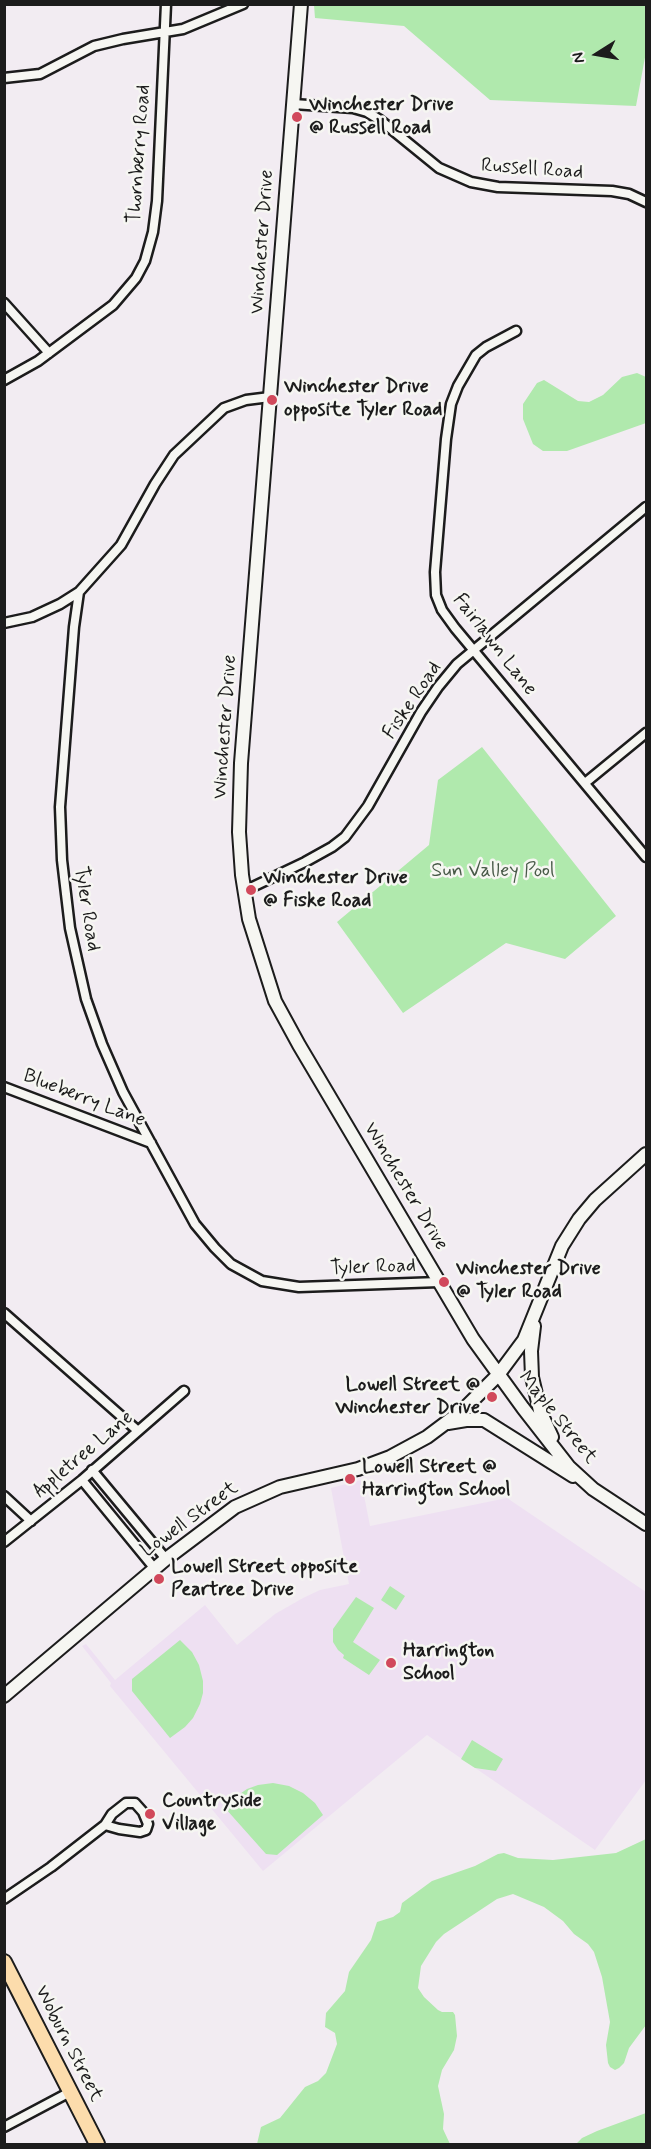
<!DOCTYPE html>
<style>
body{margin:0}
#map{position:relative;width:651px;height:2149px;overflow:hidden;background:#f2ecf2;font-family:Mynerve,sans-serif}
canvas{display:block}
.frame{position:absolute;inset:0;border:6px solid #1c1c1c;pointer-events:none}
.north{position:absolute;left:567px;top:24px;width:60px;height:60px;-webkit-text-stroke:4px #f6f6f2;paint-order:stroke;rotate:259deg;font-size:16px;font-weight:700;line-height:24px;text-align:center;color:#1c1c1c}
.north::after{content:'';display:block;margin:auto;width:21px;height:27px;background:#1c1c1c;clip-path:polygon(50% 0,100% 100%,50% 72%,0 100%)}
</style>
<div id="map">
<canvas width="651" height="2149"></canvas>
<div class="frame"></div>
<div class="north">N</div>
</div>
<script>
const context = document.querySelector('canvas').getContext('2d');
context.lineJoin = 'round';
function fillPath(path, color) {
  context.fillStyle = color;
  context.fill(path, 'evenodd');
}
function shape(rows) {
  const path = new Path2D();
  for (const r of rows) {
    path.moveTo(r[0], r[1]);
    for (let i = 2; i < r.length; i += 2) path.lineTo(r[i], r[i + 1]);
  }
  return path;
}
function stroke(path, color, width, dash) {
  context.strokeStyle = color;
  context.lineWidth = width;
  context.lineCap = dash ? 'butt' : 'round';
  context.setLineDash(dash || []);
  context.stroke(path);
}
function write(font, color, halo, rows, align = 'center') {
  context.font = font + ' Mynerve,sans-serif';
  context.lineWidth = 5;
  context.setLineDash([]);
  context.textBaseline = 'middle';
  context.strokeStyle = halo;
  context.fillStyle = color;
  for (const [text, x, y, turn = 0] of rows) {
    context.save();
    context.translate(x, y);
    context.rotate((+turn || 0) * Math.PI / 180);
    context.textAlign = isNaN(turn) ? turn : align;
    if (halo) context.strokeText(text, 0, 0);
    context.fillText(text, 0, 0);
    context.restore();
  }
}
const built = shape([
 [361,1480,370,1526,507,1498,646,1592,646,1780,595,1850,427,1735,263,1871,110,1686,111,1683,82,1646,86,1644,115,1680,205,1605,237,1645,275,1614,303,1598,320,1590,349,1584,331,1488]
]);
const green = shape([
 [314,5,646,5,646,52,636,106,490,100,404,26,315,18],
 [637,373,646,377,646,423,567,451,543,451,533,444,523,419,523,404,537,383,544,380,578,401,589,402,603,395,622,377],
 [482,747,616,916,565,959,506,943,403,1013,337,922,429,845,438,780],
 [390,1586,405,1596,396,1610,381,1600],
 [356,1597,374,1608,353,1642,380,1660,369,1675,343,1658,344,1655,338,1650,333,1642,333,1629],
 [180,1640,192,1652,199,1665,203,1681,203,1693,200,1704,193,1718,185,1727,170,1738,132,1691,132,1679],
 [472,1740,503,1759,496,1771,475,1768,461,1759],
 [273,1783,289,1786,303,1793,315,1803,323,1815,277,1855,266,1854,225,1808,234,1798,247,1789,258,1785],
 [646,1839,646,2025,629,2048,624,2063,619,2068,615,2070,610,2067,608,2063,606,2045,610,2022,602,1977,594,1952,588,1944,574,1934,563,1921,544,1907,513,1894,497,1899,444,1934,436,1942,421,1966,418,1988,424,1997,438,2010,442,2012,453,2012,455,2015,457,2036,454,2050,442,2070,438,2086,444,2114,443,2129,450,2144,257,2144,261,2127,280,2118,305,2087,318,2081,326,2073,337,2044,335,2033,325,2027,326,2013,345,1991,349,1972,371,1940,377,1922,393,1917,400,1912,402,1903,432,1881,475,1866,498,1854,504,1853,518,1858,553,1860,616,1853],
 [646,2113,646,2144,576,2144,582,2138,597,2131]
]);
const street = shape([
 [4,78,40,74,94,46,123,39,183,29,243,4],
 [293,104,353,108,367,112,380,120,439,168,471,182,498,187,612,191,629,194,646,202],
 [4,303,49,353],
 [516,331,486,347,476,355,458,386,451,404,446,439,435,572,436,595,442,610,455,628,646,857],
 [4,380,38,361,113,305,136,278,145,261,153,232,157,201,166,4],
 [270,397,246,400,224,408,174,455,155,484,121,545,79,592,74,627,60,807,62,860,70,928,86,999,102,1044,123,1092,195,1224,215,1248,231,1264,262,1281,299,1287,439,1282],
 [4,623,32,617,60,604,79,592],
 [585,783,646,733],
 [244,891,305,862,332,847,345,837,368,806,421,712,438,687,457,664,646,507],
 [4,1087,151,1143],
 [4,1313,138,1431],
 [92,1470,166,1559],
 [82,1480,155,1569],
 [4,1496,31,1521],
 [4,1542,82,1480,184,1391],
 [4,1899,51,1867,105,1825,112,1814,126,1803,135,1803,143,1812,148,1824,146,1830,140,1832,119,1829,105,1825],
 [4,2127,70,2092]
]);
const secondary = shape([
 [301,4,241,763,239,832,242,875,249,919,275,1001,299,1045,473,1339,523,1408,569,1467,593,1489,646,1524],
 [534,1326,531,1351,532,1377,540,1411,552,1437],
 [448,1423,466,1420,484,1420,573,1476],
 [4,1696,166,1559,235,1507,280,1487,358,1469,390,1457,427,1437,463,1410,498,1375,524,1340,562,1246,579,1219,595,1200,646,1154]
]);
const primary = shape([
 [4,1962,97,2144]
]);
const markers = [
 [297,117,6,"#d1495b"],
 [272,400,6,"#d1495b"],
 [251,890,6,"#d1495b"],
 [444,1282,6,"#d1495b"],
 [492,1397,6,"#d1495b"],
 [350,1479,6,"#d1495b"],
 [159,1579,6,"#d1495b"],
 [391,1663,6,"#d1495b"],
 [150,1814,6,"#d1495b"]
];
const poiNames = [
 ["Winchester Drive",309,106],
 ["@ Russell Road",309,129],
 ["Winchester Drive",284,388],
 ["opposite Tyler Road",284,411],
 ["Winchester Drive",263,879],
 ["@ Fiske Road",263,902],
 ["Winchester Drive",456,1270],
 ["@ Tyler Road",456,1293],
 ["Lowell Street @",480,1386,"right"],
 ["Winchester Drive",480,1409,"right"],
 ["Lowell Street @",362,1468],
 ["Harrington School",362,1491],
 ["Lowell Street opposite",171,1568],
 ["Peartree Drive",171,1591],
 ["Harrington",403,1652],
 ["School",403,1675],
 ["Countryside",162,1802],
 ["Village",162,1825]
];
const streetNames = [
 ["Thornberry Road",140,154,-86],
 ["Russell Road",532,170,4],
 ["Winchester Drive",263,242,-86],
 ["Fairlawn Lane",494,645,52],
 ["Fiske Road",413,701,-56],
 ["Winchester Drive",226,727,-86],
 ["Tyler Road",86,909,81],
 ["Blueberry Lane",84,1099,21],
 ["Winchester Drive",405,1187,59],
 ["Tyler Road",373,1268,-2],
 ["Maple Street",557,1418,51],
 ["Appletree Lane",84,1455,-40],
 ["Lowell Street",190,1520,-36],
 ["Woburn Street",68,2044,63]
];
const parkNames = [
 ["Sun Valley Pool",493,872]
];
fillPath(built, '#eee0f2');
fillPath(green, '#b0e9ad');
stroke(street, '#1c1c1c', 13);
stroke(secondary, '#1c1c1c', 16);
stroke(primary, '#1c1c1c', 18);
stroke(street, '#f6f6f2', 8);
stroke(secondary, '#f6f6f2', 12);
stroke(primary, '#fcdcac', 14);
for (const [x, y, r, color] of markers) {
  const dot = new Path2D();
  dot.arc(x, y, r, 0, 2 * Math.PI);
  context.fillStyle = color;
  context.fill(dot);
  stroke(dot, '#f6f6f2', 2);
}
write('bold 20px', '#1c1c1c', '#f6f6f2', poiNames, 'left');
write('20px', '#1c1c1c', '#f6f6f2', streetNames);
write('20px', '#485a48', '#f6f6f2', parkNames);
</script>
